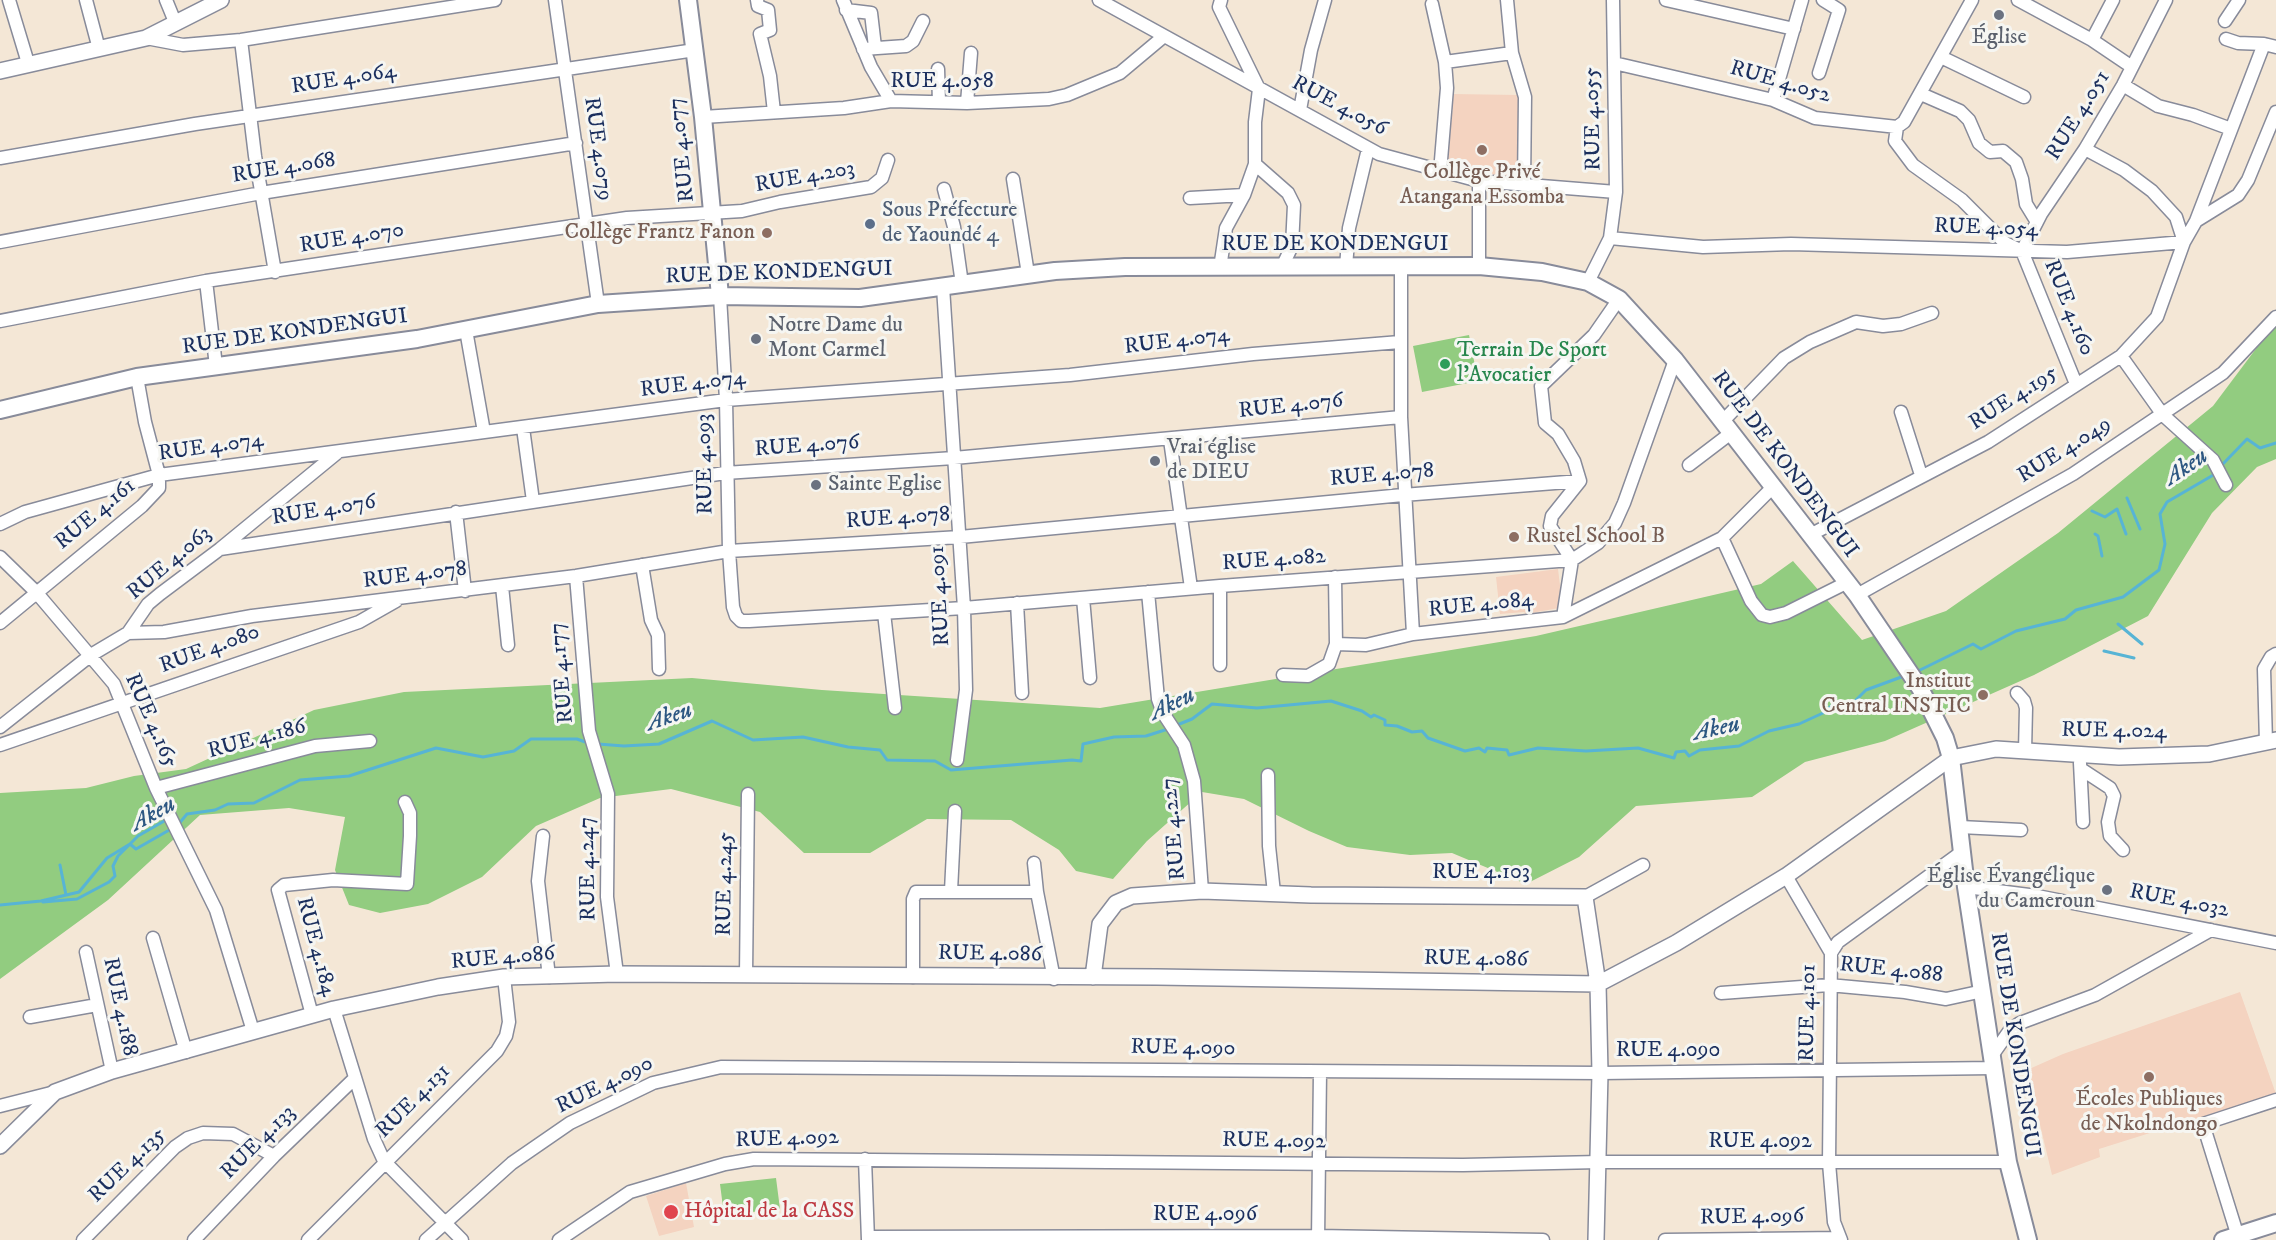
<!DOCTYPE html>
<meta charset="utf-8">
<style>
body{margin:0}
canvas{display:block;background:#f4e7d6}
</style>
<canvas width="2276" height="1240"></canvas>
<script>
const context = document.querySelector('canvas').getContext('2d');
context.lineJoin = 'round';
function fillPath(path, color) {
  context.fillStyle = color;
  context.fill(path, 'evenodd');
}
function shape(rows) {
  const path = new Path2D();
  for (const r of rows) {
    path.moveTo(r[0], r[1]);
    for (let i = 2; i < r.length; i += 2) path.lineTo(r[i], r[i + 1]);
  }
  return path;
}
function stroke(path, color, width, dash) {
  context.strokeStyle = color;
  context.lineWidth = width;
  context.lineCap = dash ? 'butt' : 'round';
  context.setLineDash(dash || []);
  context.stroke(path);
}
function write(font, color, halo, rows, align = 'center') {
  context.font = font + ' "IM FELL DW Pica",serif';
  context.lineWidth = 6;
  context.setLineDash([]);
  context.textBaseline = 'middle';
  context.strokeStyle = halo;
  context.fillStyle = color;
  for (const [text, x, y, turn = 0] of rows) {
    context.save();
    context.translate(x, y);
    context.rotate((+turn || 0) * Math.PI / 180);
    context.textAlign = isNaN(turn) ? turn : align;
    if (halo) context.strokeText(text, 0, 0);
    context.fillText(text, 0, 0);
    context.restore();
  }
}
const built = shape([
 [1451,94,1520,95,1516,182,1444,167,1453,109,1450,108],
 [1558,569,1562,602,1559,608,1526,614,1524,612,1500,614,1496,577],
 [2240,992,2276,1094,2191,1127,2188,1121,2099,1149,2100,1157,2052,1175,2027,1070,2063,1054],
 [686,1183,694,1227,659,1236,646,1196]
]);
const green = shape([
 [2276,322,2276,459,2257,467,2212,513,2148,616,2034,675,1885,741,1805,762,1752,797,1636,806,1579,857,1526,884,1452,853,1410,855,1347,847,1309,831,1244,799,1202,792,1147,841,1113,879,1076,871,1059,850,1011,820,927,819,870,853,804,853,760,812,671,789,600,798,536,826,482,877,428,904,380,913,349,905,335,870,345,817,289,808,200,815,108,900,0,979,0,793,86,788,134,776,186,769,314,710,404,692,692,678,822,690,1100,708,1536,636,1761,584,1793,561,1862,640,1946,611,2058,533,2213,406],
 [1469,335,1478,381,1422,392,1413,346],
 [776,1178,780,1209,724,1215,720,1184]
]);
const stream = shape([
 [2221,466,2247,439,2260,448,2276,443],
 [2127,498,2140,529],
 [2092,511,2105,517,2117,509,2126,534],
 [2095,534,2098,536,2102,556],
 [2118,624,2142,644],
 [2104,651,2134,658],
 [1916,672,1973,644,1981,649,2016,631,2065,619,2076,610,2123,597,2159,570,2165,544,2160,514,2167,502,2215,474],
 [1177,725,1192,719,1212,704,1257,708,1331,701,1362,711,1371,717,1374,715,1385,720,1385,725,1397,726,1412,732,1422,731,1428,738,1465,751,1479,748,1485,752,1487,748,1507,750,1509,755,1538,748,1586,751,1638,748,1674,758,1676,752,1685,751,1689,756,1700,750,1739,746,1769,731,1799,724,1823,713,1835,703,1852,704,1866,690,1904,676],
 [598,744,624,746,659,744,712,721,753,740,803,737,848,747,880,750,887,760,935,761,951,770,1072,760,1081,761,1083,744,1114,737,1146,736,1168,729],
 [177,826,187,814,215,810,228,804,254,803,300,780,349,776,436,748,483,757,514,751,531,739,577,739,588,743],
 [60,865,66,895],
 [43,902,77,899,109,882,115,876,113,866,118,856,138,836,166,820],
 [0,905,41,901,79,892,107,858,130,844,136,849,171,829]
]);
const minor = shape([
 [9,0,28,63],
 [86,0,99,49],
 [166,0,175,22],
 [555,0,598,304],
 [757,0,758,6,768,10,770,30,760,34,770,76,774,112],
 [843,0,871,67,891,101],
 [1099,0,1379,154,1479,181,1616,192],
 [1221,0,1219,7,1259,89,1255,122,1255,164,1288,193,1294,205,1292,246,1282,267],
 [1507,0,1512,53,1525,97,1524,185],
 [1666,0,1794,29],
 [2018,0,2092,40,2132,67],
 [1432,4,1445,62,1447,88,1440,172],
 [846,10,871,13,875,47],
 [2225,21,2239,0],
 [146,38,183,45,241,40,495,0],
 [2226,39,2238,43,2264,44],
 [241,40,255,156,275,272],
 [2092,40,2113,0],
 [863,49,906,46,913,41,923,21],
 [1941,57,2024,97],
 [1445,62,1512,53],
 [1614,63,1773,100,1815,118,1897,127,1904,122,1972,0],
 [938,69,939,102],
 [1819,73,1839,10,1823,0],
 [2123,85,2158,106,2193,115,2231,129],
 [1921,94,1960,111,1969,120,1979,143,1990,152,2003,151,2016,162,2022,179,2026,204,2037,222],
 [1773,100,1802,0],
 [967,103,971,53],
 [1300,110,1311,50,1325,0],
 [703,117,844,108,891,101,967,103,1049,99,1067,95,1120,73,1163,37],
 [1897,127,1895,141,1913,165,1962,200,2005,243,2022,251,2076,384],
 [0,158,195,124,695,50],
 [1013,179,1028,274],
 [944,189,954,227,962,284],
 [1190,198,1244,195,1255,164],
 [2196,221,2238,195,2248,180,2276,112],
 [1610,238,1616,192,1613,0],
 [0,242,261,193,576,143],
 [2022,251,2041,214,2085,149,2123,85,2166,0],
 [1479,266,1479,181],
 [1346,267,1349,228,1368,149],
 [1220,268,1226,228,1244,195],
 [1401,268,1401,417,1413,634,1563,617,1722,538,1773,487],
 [206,281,216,366],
 [1588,282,1610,238,1703,247,1791,244,2067,252,2184,242,2196,221,2264,44,2276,47],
 [943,287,964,608,966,690,957,760],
 [720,296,726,400,729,551,733,607,736,616,741,621,749,621,964,608,1220,586,1572,560,1598,543,1615,523,1624,503,1675,360],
 [0,321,206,281,486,239,627,218,742,211,780,202,871,187,882,178,888,160],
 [466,330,484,432],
 [2121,356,2163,415,2213,460,2226,485],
 [1901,412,1921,475],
 [1722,422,1784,358,1810,342,1856,322,1883,326,1901,324,1932,313],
 [523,428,533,501],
 [1170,440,1191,588],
 [1689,465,1731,433],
 [1580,481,1574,461,1558,434,1545,423,1541,386,1594,335,1619,299],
 [456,512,465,591],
 [0,524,25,512,159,475,726,400,1070,375,1253,354,1400,342],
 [1810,535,1988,442,2121,356,2157,317,2184,242,2176,217,2152,191,2124,170,2085,149],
 [1722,538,1751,601,1762,615,1770,617,1786,613,1846,583],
 [220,549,725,473,954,458,1401,417],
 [0,557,36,592,114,684,156,788,216,910,253,1031],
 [642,565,651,620,658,635,659,669],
 [576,576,589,731,608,794,607,897,617,974],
 [502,586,508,645],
 [1148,592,1158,699,1163,713,1184,745,1194,781,1202,891],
 [1857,595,2073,474,2223,373,2276,317],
 [1083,598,1090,678],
 [1017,603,1022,693],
 [884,613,895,708],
 [0,623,142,506,159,488,159,475,145,422,137,377],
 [128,633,164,632,252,616,576,576,729,551,960,537,1403,495,1580,481,1552,516,1550,526,1572,560,1563,617],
 [1336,644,1366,645,1413,634],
 [1220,665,1220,586],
 [1283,675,1308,676,1329,664,1336,644,1335,577],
 [2017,693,2024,701,2026,708,2025,751],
 [0,727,91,655,128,633,148,604,160,594,220,549,337,453],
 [2266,743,2264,669,2271,657,2276,654],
 [0,745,359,622,396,601],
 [2080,763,2083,822],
 [2081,769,2110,788,2114,796,2108,822,2110,836,2123,850],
 [1268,775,1269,846,1274,893],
 [156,788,315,746,370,741],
 [1960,827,2021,830],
 [543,836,538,881,549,977],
 [1034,863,1037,892],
 [1786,876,1831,953],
 [1966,887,2037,896,2276,943],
 [951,891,955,811],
 [1585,897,1643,865],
 [153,938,186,1052],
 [86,952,112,1071],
 [746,975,748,794],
 [913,977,913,899,916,892,1037,892,1054,979],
 [1721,993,1829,985,1905,992,1946,999,1983,991],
 [334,1009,374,1139,384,1161,462,1240],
 [312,1015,278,890,284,885,333,880,407,884,410,836,410,813,405,802],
 [30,1017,97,1005],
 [1991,1057,2010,1030,2020,1023,2095,995,2211,930],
 [0,1106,55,1092],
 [865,1159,868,1240],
 [868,1237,1318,1236,1543,1240],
 [83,1240,175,1147,188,1138,203,1133,233,1134,274,1156],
 [194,1240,274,1156,355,1078],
 [308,1240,497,1051,506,1036,509,1022,504,977],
 [426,1240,512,1163,570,1123,653,1083,721,1067,1600,1073,1993,1068],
 [559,1240,630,1192,725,1164,754,1159,1463,1165,1599,1162,2008,1162],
 [1318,1240,1320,1072],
 [1665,1240,1840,1238],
 [1841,1240,1834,1222,1829,1163,1831,953,1838,942,1963,851],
 [2239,1240,2203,1124,2276,1100]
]);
const tertiary = shape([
 [0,71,146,38,221,0],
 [1093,977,1100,924,1116,903,1132,896,1202,891,1311,895,1585,897,1598,984,1600,1073,1596,1240],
 [0,1146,55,1092,112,1071,334,1009,438,987,504,977,617,974,1157,977,1598,984,1676,943,1786,876,1951,758,1996,749,2119,757,2209,754,2276,740]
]);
const secondary = shape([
 [688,0,703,117,720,296],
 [0,410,137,377,417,339,598,304,720,296,860,298,1055,271,1125,267,1479,266,1542,272,1588,282,1619,299,1675,360,1857,595,1920,688,1945,738,1951,758,1966,887,2008,1162,2028,1240],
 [2223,1240,2276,1223]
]);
const markers = [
 [1999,15,6,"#6b7280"],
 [1482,150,6,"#8d6e63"],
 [870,224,6,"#5c6f8a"],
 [767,233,6,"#8d6e63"],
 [756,339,6,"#6b7280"],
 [1445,364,6,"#2e9e5b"],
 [1155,461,6,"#6b7280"],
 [816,485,6,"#6b7280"],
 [1514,537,6,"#8d6e63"],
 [1983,695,6,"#8d6e63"],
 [2107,890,6,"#6b7280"],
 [2149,1077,6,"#8d6e63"],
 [671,1212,8,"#e0444e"]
];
const worshipNames = [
 ["Église",1999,38,"center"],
 ["Notre Dame du",768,326],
 ["Mont Carmel",768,351],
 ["Vrai église",1167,448],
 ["de DIEU",1167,473],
 ["Sainte Eglise",828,485],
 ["Église Évangélique",2095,877,"right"],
 ["du Cameroun",2095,902,"right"]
];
const streetNames = [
 ["RUE 4.064",344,80,-9],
 ["RUE 4.058",942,82],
 ["RUE 4.052",1780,83,16],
 ["RUE 4.056",1339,107,28],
 ["RUE 4.051",2079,116,-58],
 ["RUE 4.055",1594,119,-91],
 ["RUE 4.079",597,149,82],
 ["RUE 4.077",683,150,-96],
 ["RUE 4.068",284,169,-9],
 ["RUE 4.203",805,178,-10],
 ["RUE 4.054",1986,229,2],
 ["RUE 4.070",352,239,-9],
 ["RUE DE KONDENGUI",1335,245],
 ["RUE DE KONDENGUI",779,274,-2],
 ["RUE 4.160",2068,308,68],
 ["RUE DE KONDENGUI",295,333,-8],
 ["RUE 4.074",1177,342,-7],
 ["RUE 4.074",693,385,-7],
 ["RUE 4.195",2014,399,-33],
 ["RUE 4.076",1291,407,-6],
 ["RUE 4.076",807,447,-4],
 ["RUE 4.074",211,448,-8],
 ["RUE 4.049",2065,451,-32],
 ["RUE 4.093",706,464,-91],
 ["RUE DE KONDENGUI",1784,465,53],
 ["RUE 4.078",1382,476,-5],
 ["RUE 4.076",324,511,-9],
 ["RUE 4.161",96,515,-40],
 ["RUE 4.078",898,519,-4],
 ["RUE 4.082",1274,561,-4],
 ["RUE 4.063",170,564,-40],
 ["RUE 4.078",415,576,-7],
 ["RUE 4.091",941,596,-93],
 ["RUE 4.084",1481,606,-6],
 ["RUE 4.080",210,650,-20],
 ["RUE 4.177",563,673,-95],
 ["RUE 4.165",150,721,66],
 ["RUE 4.024",2114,732,1],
 ["RUE 4.186",257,740,-15],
 ["RUE 4.227",1175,829,-95],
 ["RUE 4.247",589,869,-91],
 ["RUE 4.103",1481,873],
 ["RUE 4.245",726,884,-89],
 ["RUE 4.032",2179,902,11],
 ["RUE 4.184",315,947,75],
 ["RUE 4.086",990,955,1],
 ["RUE 4.086",503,959,-5],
 ["RUE 4.086",1476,960,1],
 ["RUE 4.088",1891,971,6],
 ["RUE 4.188",119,1007,78],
 ["RUE 4.101",1809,1013,-89],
 ["RUE DE KONDENGUI",2014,1045,81],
 ["RUE 4.090",1183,1049,1],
 ["RUE 4.090",1668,1051],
 ["RUE 4.090",605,1086,-26],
 ["RUE 4.131",414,1102,-45],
 ["RUE 4.092",787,1140,-2],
 ["RUE 4.092",1274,1142,1],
 ["RUE 4.092",1760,1142],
 ["RUE 4.133",259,1143,-45],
 ["RUE 4.135",128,1166,-44],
 ["RUE 4.096",1205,1215],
 ["RUE 4.096",1752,1218,-1]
];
const educationNames = [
 ["Collège Privé",1482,173],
 ["Atangana Essomba",1482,198],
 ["Collège Frantz Fanon",755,233,"right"],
 ["Rustel School B",1526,537,"left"],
 ["Institut",1971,682,"right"],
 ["Central INSTIC",1971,707,"right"],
 ["Écoles Publiques",2149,1100],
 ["de Nkolndongo",2149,1125]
];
const serviceNames = [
 ["Sous Préfecture",882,211],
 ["de Yaoundé 4",882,236]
];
const leisureNames = [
 ["Terrain De Sport",1457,351],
 ["l'Avocatier",1457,376]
];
const healthNames = [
 ["Hôpital de la CASS",684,1212]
];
const waterNames = [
 ["Akeu",2187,468,-34],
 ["Akeu",1173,705,-26],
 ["Akeu",670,718,-19],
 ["Akeu",1717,730,-12],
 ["Akeu",154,815,-29]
];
fillPath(built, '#f4d3c0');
fillPath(green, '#92cc80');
stroke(stream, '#57b4d5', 3);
stroke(minor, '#888b9a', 15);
stroke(tertiary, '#888b9a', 18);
stroke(secondary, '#888b9a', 20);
stroke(minor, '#fff', 12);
stroke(tertiary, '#fff', 15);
stroke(secondary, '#fff', 16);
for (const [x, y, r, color] of markers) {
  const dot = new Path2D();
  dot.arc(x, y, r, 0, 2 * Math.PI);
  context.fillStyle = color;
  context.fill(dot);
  stroke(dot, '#f6f6f2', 2);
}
write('22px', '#5b616d', '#f6f6f2', worshipNames, 'left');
write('22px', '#1b2f5e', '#f6f6f2', streetNames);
write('22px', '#785e54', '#f6f6f2', educationNames);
write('22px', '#4e5e75', '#f6f6f2', serviceNames, 'left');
write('22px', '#27864d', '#f6f6f2', leisureNames, 'left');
write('22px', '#be3a42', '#f6f6f2', healthNames, 'left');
write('italic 24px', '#2d5782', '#f6f6f2', waterNames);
</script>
